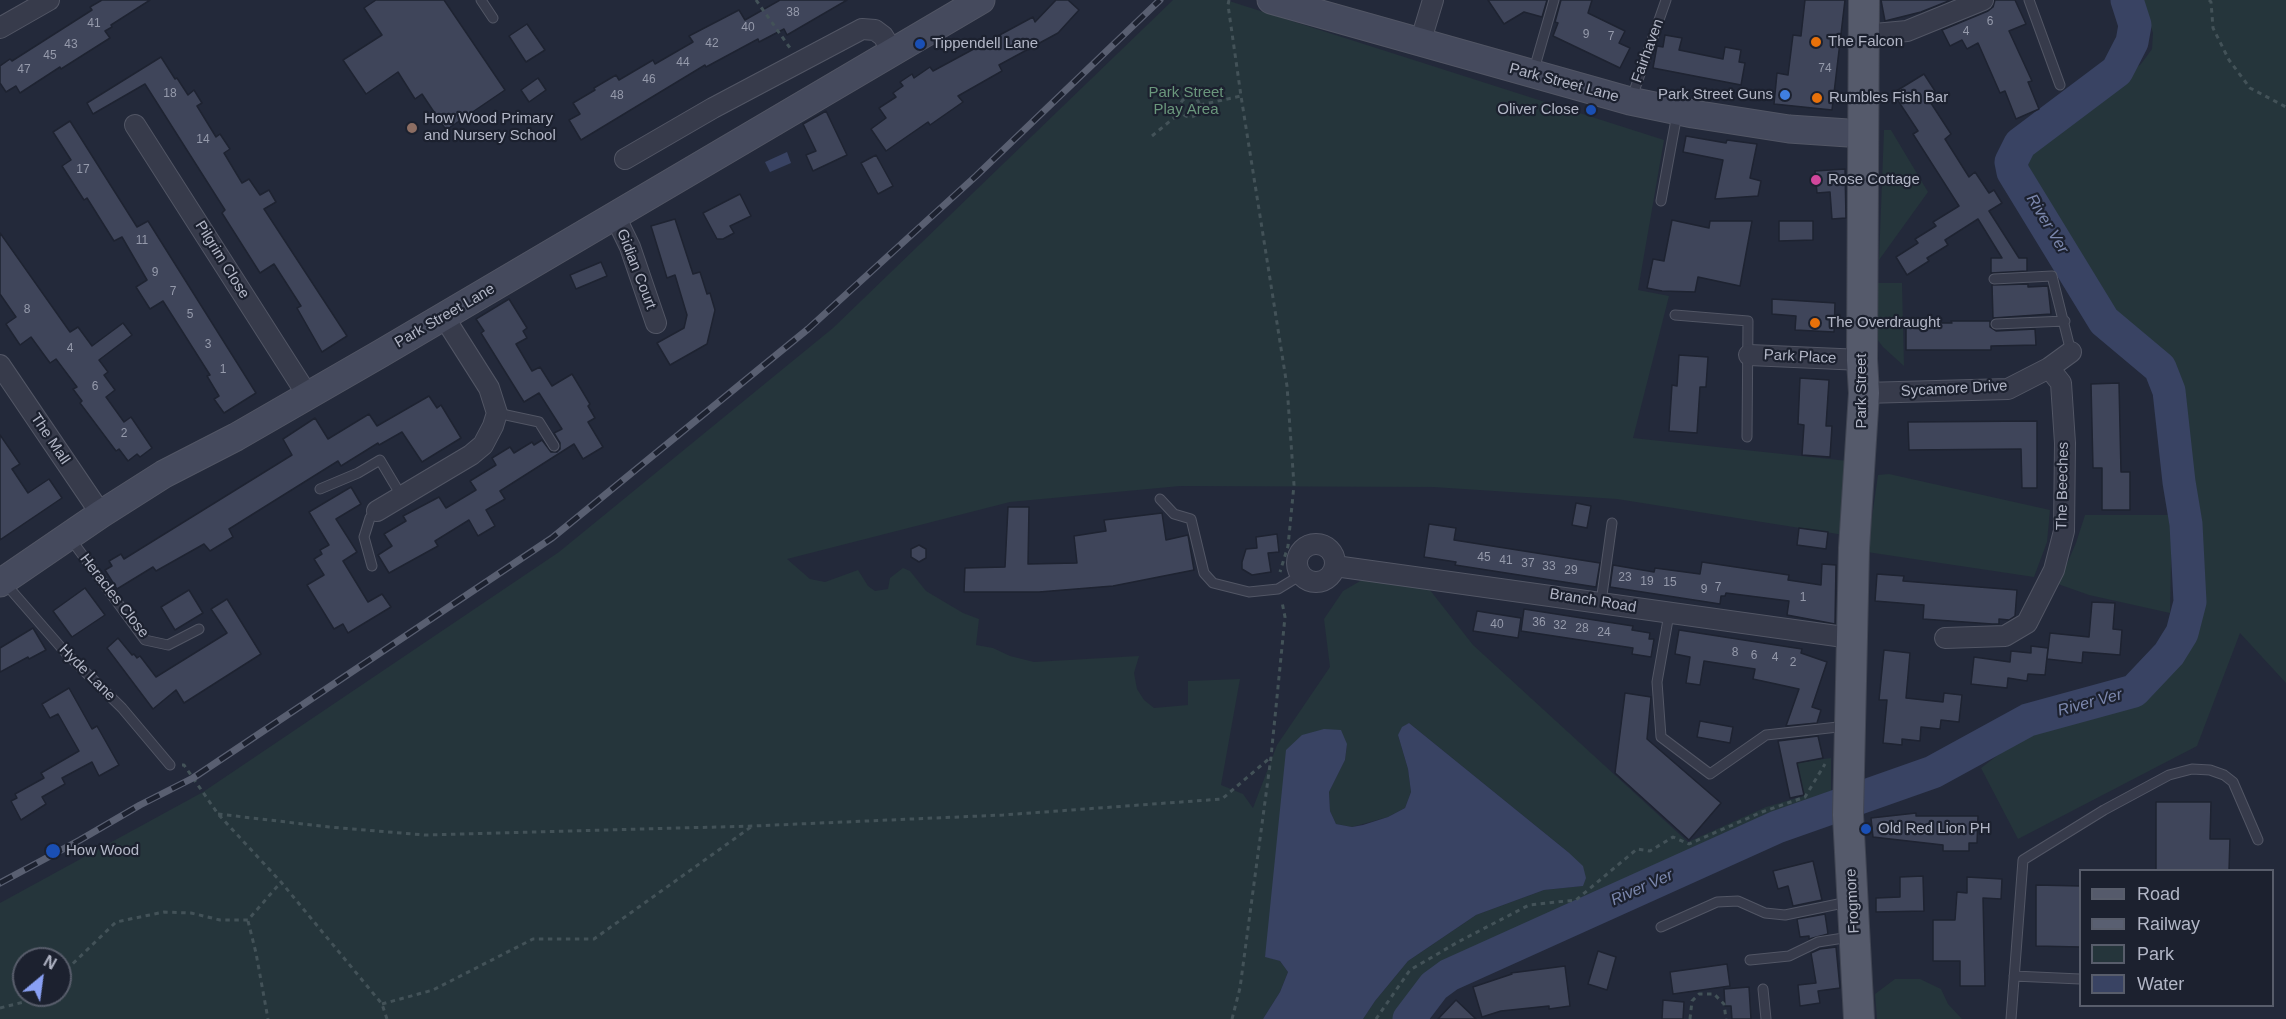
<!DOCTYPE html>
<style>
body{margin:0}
#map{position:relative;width:2286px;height:1019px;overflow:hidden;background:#23293a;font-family:Arial,sans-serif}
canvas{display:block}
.legend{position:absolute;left:2079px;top:869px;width:195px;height:138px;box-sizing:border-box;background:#1c212f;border:2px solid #585d6b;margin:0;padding:8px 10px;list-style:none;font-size:18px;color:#b2b6c6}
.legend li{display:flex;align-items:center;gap:12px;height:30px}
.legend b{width:30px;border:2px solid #585d6b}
.north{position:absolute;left:12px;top:947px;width:60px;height:60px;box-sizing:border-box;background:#1c212f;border:2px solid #585d6b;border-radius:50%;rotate:29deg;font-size:16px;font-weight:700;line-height:24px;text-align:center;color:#b2b6c6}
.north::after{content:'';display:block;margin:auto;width:21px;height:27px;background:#89a0f4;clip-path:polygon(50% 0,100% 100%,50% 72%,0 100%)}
</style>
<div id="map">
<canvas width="2286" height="1019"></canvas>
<ul class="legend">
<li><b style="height:8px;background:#555a6b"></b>Road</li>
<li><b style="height:8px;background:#595f71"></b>Railway</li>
<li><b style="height:16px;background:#25353b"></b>Park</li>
<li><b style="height:16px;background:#394363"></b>Water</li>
</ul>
<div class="north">N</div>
</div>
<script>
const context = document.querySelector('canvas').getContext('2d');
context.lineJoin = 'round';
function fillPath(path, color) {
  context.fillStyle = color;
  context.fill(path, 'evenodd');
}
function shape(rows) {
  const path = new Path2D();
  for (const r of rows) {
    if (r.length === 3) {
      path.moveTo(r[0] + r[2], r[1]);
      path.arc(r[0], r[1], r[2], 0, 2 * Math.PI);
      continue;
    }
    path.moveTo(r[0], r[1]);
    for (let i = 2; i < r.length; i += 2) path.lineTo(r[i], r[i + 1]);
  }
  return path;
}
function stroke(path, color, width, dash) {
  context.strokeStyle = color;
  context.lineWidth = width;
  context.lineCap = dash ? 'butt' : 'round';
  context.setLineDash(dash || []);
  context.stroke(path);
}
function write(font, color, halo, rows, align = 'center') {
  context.font = font + ' Arial,sans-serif';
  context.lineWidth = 4.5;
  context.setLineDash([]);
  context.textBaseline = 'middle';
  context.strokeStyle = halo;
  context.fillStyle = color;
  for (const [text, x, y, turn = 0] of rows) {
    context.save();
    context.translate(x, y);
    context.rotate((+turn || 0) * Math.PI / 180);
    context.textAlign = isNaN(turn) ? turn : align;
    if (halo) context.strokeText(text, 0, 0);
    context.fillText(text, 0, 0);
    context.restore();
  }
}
const green = shape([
 [1173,0,1226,0,1664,140,1638,290,1669,296,1633,438,1848,461,1844,535,1617,499,1433,487,1180,486,1010,502,787,559,810,579,825,582,858,570,868,586,875,591,888,589,890,578,903,568,910,571,926,591,963,613,979,619,976,645,993,648,1010,656,1034,662,1139,656,1134,673,1137,689,1144,700,1154,708,1188,705,1188,681,1240,679,1221,785,1243,794,1253,808,1277,745,1330,667,1324,619,1343,591,1362,580,1426,585,1473,645,1688,842,1766,807,1804,796,1797,763,1831,758,1831,803,1783,819,1694,854,1433,974,1424,983,1404,1019,1363,1019,1375,1001,1408,961,1476,915,1544,890,1582,886,1568,852,1409,723,1398,735,1408,769,1411,792,1405,808,1388,817,1352,827,1336,824,1330,811,1329,792,1345,760,1347,744,1265,956,1280,961,1288,972,1280,992,1263,1019,0,1019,0,903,203,792,559,552,833,328],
 [24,959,60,959,60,995,24,995],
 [2143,0,2286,0,2286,683,2240,633,2197,746,2018,839,1981,768,2028,732,2057,719,2115,704,2155,687,2178,664,2190,641,2195,622,2200,548,2176,376,2166,364,2122,326,2084,278,2031,180,2028,160,2036,142,2141,64,2152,49,2153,33],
 [1884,130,1891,130,1928,192,1879,260],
 [1875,283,1902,283,1904,366,1883,347,1874,335],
 [1889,474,2050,510,2047,542,2034,577,1867,552,1878,475],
 [2085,515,2172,515,2170,613,2089,595,2058,584,2076,543],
 [1895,979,1920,979,1941,989,1948,1004,1962,1019,1877,1019,1875,994]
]);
const water = shape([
 [787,152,791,163,770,172,765,162],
 [1409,723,1568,852,1583,866,1586,878,1583,886,1544,890,1476,915,1408,961,1375,1001,1363,1019,1263,1019,1280,992,1288,972,1280,961,1265,957,1286,750,1302,735,1324,729,1341,730,1347,744,1345,760,1329,792,1330,811,1336,824,1352,827,1363,825,1388,817,1405,808,1411,792,1408,769,1398,735,1402,727]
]);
const river = shape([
 [1409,1019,1434,986,1449,975,1777,827,1933,772,2028,720,2134,691,2169,654,2182,633,2190,602,2186,524,2179,482,2169,391,2160,368,2104,321,2013,172,2011,162,2020,144,2117,71,2132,42,2135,25,2127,0]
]);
const building = shape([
 [102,0,150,0,111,25,112,27,105,31,110,38,61,69,60,67,20,93,16,86,6,92,0,83,0,66,10,59,12,61,92,10,90,7,102,0],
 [376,0,444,0,505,90,446,130,422,94,415,99,398,72,366,94,343,60,382,35,364,8,376,0],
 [780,0,847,0,787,35,784,29,759,42,758,39,706,67,705,65,581,140,569,120,580,114,573,103,595,90,594,88,616,75,619,80,653,60,655,64,693,42,689,36,739,10,745,20,780,0],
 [1056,0,1068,0,1079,10,1058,33,999,65,1002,71,958,96,963,102,930,125,928,122,886,151,871,129,886,118,879,108,896,97,893,93,903,86,900,82,912,74,914,78,930,67,933,71,1033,17,1035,22,1056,0],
 [1488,0,1547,0,1542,17,1524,12,1504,24,1488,0],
 [1561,0,1592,0,1588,13,1625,31,1619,43,1630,48,1620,68,1553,36,1558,23,1555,22,1561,0],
 [1805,0,1845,0,1832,110,1774,104,1777,73,1788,75,1793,35,1801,36,1805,0],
 [1881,0,1951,0,1921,12,1885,21,1881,0],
 [1995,0,2015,0,2026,24,2009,31,2032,81,2028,82,2039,109,2016,119,2005,91,2000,93,1978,43,1967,49,1962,40,1950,46,1942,30,1988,11,1993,7,1995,0],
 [527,24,545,50,526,62,509,36,527,24],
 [1665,35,1682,38,1679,50,1723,59,1725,47,1741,50,1739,62,1745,63,1741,85,1653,68,1657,46,1663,47,1665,35],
 [161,57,175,79,177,78,188,95,194,90,202,103,197,106,216,137,220,134,230,149,224,153,242,183,249,179,260,195,269,190,276,202,264,209,347,336,322,352,297,308,301,306,274,264,260,273,222,213,225,210,145,84,93,114,87,103,161,57],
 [1924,74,1935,91,1927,97,1951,134,1945,139,1969,177,1975,172,1989,193,1994,190,2002,203,1989,211,2019,258,2027,258,2027,271,1991,273,1991,258,2002,258,1978,219,1945,240,1948,245,1927,258,1929,261,1907,275,1896,257,1918,243,1915,239,1936,226,1933,222,1959,206,1913,134,1918,131,1893,93,1924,74],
 [538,78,546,90,529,102,521,90,538,78],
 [826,111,847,155,813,171,806,155,816,151,803,124,826,111],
 [70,121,137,227,148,221,256,393,224,413,214,399,219,396,207,376,210,375,163,301,150,309,136,287,147,280,122,237,114,241,87,198,84,200,62,166,71,160,53,132,70,121],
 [1686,136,1726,143,1727,140,1757,144,1750,178,1761,181,1758,196,1715,199,1723,160,1683,152,1686,136],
 [876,155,893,186,878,194,861,163,876,155],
 [1845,169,1846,218,1832,219,1830,192,1817,193,1815,171,1845,169],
 [740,194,751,216,730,226,734,233,723,239,717,239,703,213,740,194],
 [675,219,693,274,700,272,707,294,710,293,715,310,707,344,670,365,657,343,684,328,687,315,675,275,667,278,651,226,675,219],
 [1672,220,1709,228,1710,221,1752,221,1740,286,1698,277,1695,292,1662,291,1647,288,1653,259,1664,261,1672,220],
 [1779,221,1813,221,1813,240,1779,241,1779,221],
 [0,233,70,332,78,327,92,346,123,323,132,335,99,360,108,372,104,375,115,390,106,397,124,422,131,417,152,448,140,457,137,454,128,461,119,449,116,451,80,403,82,401,73,389,77,387,56,359,50,363,31,337,20,345,6,324,16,317,0,294,0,233],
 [601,262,607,276,576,289,570,275,601,262],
 [2028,284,2028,287,2048,286,2051,314,1993,318,1992,285,2028,284],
 [509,299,527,328,523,331,527,338,516,344,532,371,540,367,552,386,572,374,590,404,588,406,595,418,588,422,603,447,583,459,574,444,500,491,505,499,486,510,495,526,478,536,469,520,435,541,438,546,389,573,378,555,392,546,384,534,406,521,403,516,439,497,446,508,476,490,470,481,496,465,492,458,510,447,514,453,532,442,534,445,542,440,551,452,557,452,560,449,560,443,554,433,562,429,539,393,524,402,481,333,484,331,476,319,509,299],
 [1772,299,1835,303,1834,332,1795,330,1796,316,1772,314,1772,299],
 [1951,321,1990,321,1990,327,1996,331,2035,329,2036,345,1991,346,1991,350,1906,350,1906,323,1952,323,1951,321],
 [1679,355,1708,357,1706,387,1700,387,1697,433,1669,431,1672,385,1677,386,1679,355],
 [1800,378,1829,380,1826,426,1832,426,1830,457,1802,455,1804,425,1798,424,1800,378],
 [2119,383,2121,472,2130,472,2130,510,2102,510,2102,468,2093,468,2091,384,2119,383],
 [429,396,437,408,441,405,461,438,422,462,402,432,379,445,378,443,341,466,338,461,229,529,233,537,210,551,204,544,156,571,153,567,117,589,105,570,112,566,109,561,121,554,124,559,292,455,283,439,315,418,328,439,369,414,377,426,429,396],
 [2037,421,2037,488,2022,488,2021,449,1909,450,1908,422,2037,421],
 [0,435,20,464,12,469,28,493,49,479,62,498,0,540,0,435],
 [351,487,361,504,336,519,357,552,343,561,368,602,382,594,391,607,348,633,343,624,334,629,307,585,324,575,314,559,322,554,320,550,329,545,309,512,351,487],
 [1576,503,1591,506,1587,528,1572,525,1576,503],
 [1008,507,1029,507,1028,564,1077,563,1074,536,1106,531,1104,520,1162,513,1166,540,1188,535,1194,570,1113,586,1039,592,964,592,965,568,1005,567,1008,507],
 [1429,524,1456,528,1454,540,1600,563,1596,587,1455,565,1456,562,1424,557,1429,524],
 [1799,528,1828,532,1826,549,1797,545,1799,528],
 [1277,534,1279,552,1268,553,1271,572,1252,575,1242,569,1242,562,1246,549,1257,548,1256,537,1277,534],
 [919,545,926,549,926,558,919,562,911,557,911,549,919,545],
 [1702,562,1789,575,1788,580,1821,585,1822,564,1836,565,1835,624,1787,615,1789,601,1726,593,1725,596,1721,596,1720,604,1610,587,1613,565,1654,572,1655,568,1700,574,1702,562],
 [1877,574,1904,576,1903,581,2017,590,2015,616,2009,620,1999,619,1999,624,1992,624,1923,619,1924,605,1875,601,1877,574],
 [85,588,105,615,72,637,53,611,85,588],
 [189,590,203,613,175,630,161,607,189,590],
 [227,599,261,654,184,703,176,690,153,709,107,648,118,638,132,655,134,654,137,658,140,656,156,677,227,633,211,609,227,599],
 [2092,602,2115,603,2113,629,2122,630,2120,655,2083,652,2082,663,2047,659,2050,633,2089,637,2092,602],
 [1524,609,1633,626,1632,630,1650,633,1649,639,1654,639,1651,657,1632,654,1633,648,1521,631,1524,609],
 [1477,611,1521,618,1518,638,1473,631,1477,611],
 [33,628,46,650,29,659,28,657,0,672,0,648,33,628],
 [1679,630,1802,649,1801,653,1827,662,1812,707,1821,710,1817,723,1786,726,1799,689,1753,679,1755,669,1704,661,1700,685,1686,683,1690,657,1675,654,1679,630],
 [2031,646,2048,648,2045,675,2028,674,2027,681,2008,678,2007,688,1971,684,1974,657,2010,662,2011,651,2031,653,2031,646],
 [1884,650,1910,653,1906,698,1943,702,1944,693,1962,695,1959,722,1941,720,1940,729,1921,727,1920,741,1902,739,1902,745,1883,743,1887,700,1879,700,1884,650],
 [69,688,92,729,97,726,119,765,99,776,92,762,62,778,65,784,42,797,46,804,21,820,11,801,17,798,15,794,44,778,41,773,79,751,58,714,50,718,42,704,69,688],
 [1625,693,1651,697,1647,739,1721,803,1689,840,1615,773,1625,693],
 [1700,721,1733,727,1730,743,1697,737,1700,721],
 [1818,736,1823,758,1797,763,1804,795,1790,798,1778,741,1818,736],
 [2156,802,2211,802,2210,839,2230,839,2229,870,2156,870,2156,802],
 [1916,813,1916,816,1978,816,1977,843,1969,843,1969,851,1943,851,1943,845,1873,837,1871,818,1916,813],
 [1813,861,1822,900,1793,906,1788,886,1778,889,1773,871,1813,861],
 [1923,876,1924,911,1876,912,1876,898,1900,897,1900,877,1923,876],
 [1967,877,2002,879,2001,899,1983,898,1985,986,1960,986,1960,961,1933,961,1933,920,1955,920,1957,892,1967,893,1967,877],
 [2036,885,2080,886,2080,947,2036,946,2036,885],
 [1825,914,1828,934,1809,939,1809,936,1800,937,1797,919,1825,914],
 [1836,947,1840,988,1818,991,1820,1003,1800,1006,1798,985,1816,983,1811,953,1820,949,1836,947],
 [1598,951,1616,957,1607,990,1588,984,1598,951],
 [1727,964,1730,986,1673,994,1670,972,1727,964],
 [1565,966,1570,1006,1549,1009,1549,1006,1501,1011,1482,1017,1473,987,1512,974,1511,973,1565,966],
 [1749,987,1751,1019,1732,1019,1731,1006,1725,1006,1724,989,1749,987],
 [1456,1000,1476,1019,1438,1019,1456,1000],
 [1663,1000,1684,1002,1683,1019,1662,1019,1663,1000]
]);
const path = shape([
 [756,0,790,48],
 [1229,0,1228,5,1241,96,1287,386,1294,485,1288,546,1280,572],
 [2209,0,2211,2,2213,28,2229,60,2250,88,2286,107],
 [1190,107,10],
 [1200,105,1241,96],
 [1152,136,1181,112],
 [182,765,184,765,218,814,281,882,382,1004,387,1019],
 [218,814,329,827,425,835,753,826,1003,815,1222,799,1271,757],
 [248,921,256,953,268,1019],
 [60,976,116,922,164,912,191,913,220,920,248,920,281,882],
 [382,1004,433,990,533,939,594,939,751,827],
 [0,1008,24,1002,35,995],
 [1232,1019,1240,988,1271,757,1285,617,1282,602],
 [1376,1019,1410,970,1458,942,1529,905,1576,900,1637,849,1650,851,1673,837,1689,844,1762,812,1805,797,1825,764],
 [1690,1019,1692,1001,1699,994,1714,994,1724,1004,1726,1019]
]);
const lane = shape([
 [481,0,493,18],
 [2029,0,2060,85],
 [1533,73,1554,0],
 [1631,100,1666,0],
 [1661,201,1677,114],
 [1994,279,2052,276,2071,352],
 [1675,315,1748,321,1747,437],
 [1996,324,2065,321],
 [497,413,539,422,554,446],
 [320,489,358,473,380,460,402,497],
 [1160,499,1174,514,1191,519,1204,573,1213,583,1249,592,1278,589,1301,575],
 [70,538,145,640,168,645,199,629],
 [372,566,364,537,370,518,377,511],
 [4,582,65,652,122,708,170,765],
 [1601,602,1612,523],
 [1669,614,1657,682,1661,737,1710,774,1766,735,1847,726],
 [1661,927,1717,902,1738,901,1765,913,1785,915,1848,902],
 [1750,960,1789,956,1818,942,1850,937],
 [2014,976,2080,979],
 [1763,989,1766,1019],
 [2011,1019,2023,860,2104,810,2169,775,2192,769,2210,770,2224,775,2233,782,2258,840]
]);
const street = shape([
 [0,28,49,0],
 [1864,35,1907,31,1983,0],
 [1420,43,1433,0],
 [135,125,308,396],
 [625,159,713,108,862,29,875,30,883,36,893,52],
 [615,216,630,247,656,323],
 [1749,355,1862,360],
 [0,365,101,514],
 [1864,393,2008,389,2049,368,2071,352],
 [377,511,471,455,483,445,493,426,497,413,489,388,444,317],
 [1316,563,19],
 [1335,566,1851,638],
 [1945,638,2005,636,2027,623,2054,570,2064,531,2065,443,2061,383,2049,368]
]);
const secondary = shape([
 [1271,0,1630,101,1693,114,1789,129,1863,134],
 [0,583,101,514,164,474,236,437,380,354,981,0]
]);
const primary = shape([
 [1859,1019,1848,815,1854,548,1864,393,1862,360,1864,0]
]);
const rail = shape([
 [0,883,80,840,140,805,193,778,552,538,808,329,976,176,1160,0]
]);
const markers = [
 [1816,42,6,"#e8710a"],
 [920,44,6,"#1a4fb4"],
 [1785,95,6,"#3f7fe0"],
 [1817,98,6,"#e8710a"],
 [1591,110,6,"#1a4fb4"],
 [412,128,6,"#8d6e63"],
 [1816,180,6,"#d1479c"],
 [1815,323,6,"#e8710a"],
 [1866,829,6,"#1a4fb4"],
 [53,851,8,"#1a4fb4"]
];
const numberNames = [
 ["38",793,13],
 ["6",1990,22],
 ["41",94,24],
 ["40",748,28],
 ["4",1966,32],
 ["9",1586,35],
 ["7",1611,37],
 ["42",712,44],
 ["43",71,45],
 ["45",50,56],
 ["44",683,63],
 ["74",1825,69],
 ["47",24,70],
 ["46",649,80],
 ["18",170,94],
 ["48",617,96],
 ["14",203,140],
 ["17",83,170],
 ["11",142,241],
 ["9",155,273],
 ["7",173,292],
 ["8",27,310],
 ["5",190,315],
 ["3",208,345],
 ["4",70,349],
 ["1",223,370],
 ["6",95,387],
 ["2",124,434],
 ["45",1484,558],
 ["41",1506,561],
 ["37",1528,564],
 ["33",1549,567],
 ["29",1571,571],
 ["23",1625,578],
 ["19",1647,582],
 ["15",1670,583],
 ["7",1718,588],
 ["9",1704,590],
 ["1",1803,598],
 ["36",1539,623],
 ["40",1497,625],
 ["32",1560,626],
 ["28",1582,629],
 ["24",1604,633],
 ["8",1735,653],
 ["6",1754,656],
 ["4",1775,658],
 ["2",1793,663]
];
const poiNames = [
 ["The Falcon",1828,42],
 ["Tippendell Lane",932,44],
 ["Park Street Guns",1773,95,"right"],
 ["Rumbles Fish Bar",1829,98],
 ["Oliver Close",1579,110,"right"],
 ["How Wood Primary",424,119],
 ["and Nursery School",424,136],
 ["Rose Cottage",1828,180],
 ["The Overdraught",1827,323],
 ["Old Red Lion PH",1878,829],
 ["How Wood",66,851]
];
const streetNames = [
 ["Fairhaven",1648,51,-70],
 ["Park Street Lane",1564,83,15],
 ["Pilgrim Close",222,260,58],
 ["Gidian Court",636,269,69],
 ["Park Street Lane",445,316,-30],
 ["Park Place",1800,357,3],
 ["Sycamore Drive",1954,389,-3],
 ["Park Street",1862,391,-90],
 ["The Mall",50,439,56],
 ["The Beeches",2063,486,-89],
 ["Heracles Close",114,596,52],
 ["Branch Road",1593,601,9],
 ["Hyde Lane",87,673,45],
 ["Frogmore",1853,901,-93]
];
const parkNames = [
 ["Park Street",1186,93],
 ["Play Area",1186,110]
];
const waterNames = [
 ["River Ver",2047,224,59],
 ["River Ver",2090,703,-15],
 ["River Ver",1642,888,-24]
];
fillPath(green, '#25353b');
fillPath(water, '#394363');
stroke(river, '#394363', 33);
fillPath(building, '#3f455a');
stroke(building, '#1e2331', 1.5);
stroke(lane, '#525665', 11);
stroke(street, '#525665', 22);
stroke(secondary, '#525665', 29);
stroke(primary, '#404553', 32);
stroke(path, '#435258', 3, [4.5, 4.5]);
stroke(lane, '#373b4b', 9);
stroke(street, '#373b4b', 20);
stroke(secondary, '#454a5d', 27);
stroke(primary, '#555a6b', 30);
stroke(rail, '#595f71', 7);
stroke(rail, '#1c212f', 4.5, [14]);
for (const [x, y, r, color] of markers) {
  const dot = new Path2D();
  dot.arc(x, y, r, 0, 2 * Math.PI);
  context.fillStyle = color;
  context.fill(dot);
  stroke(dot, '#1c212f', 2);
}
write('12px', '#959aab', null, numberNames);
write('15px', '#b2b6c6', '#1c212f', poiNames, 'left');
write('15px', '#b2b6c6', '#1c212f', streetNames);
write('15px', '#6a977c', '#1c212f', parkNames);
write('italic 16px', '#7b87ad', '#1c212f', waterNames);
</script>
